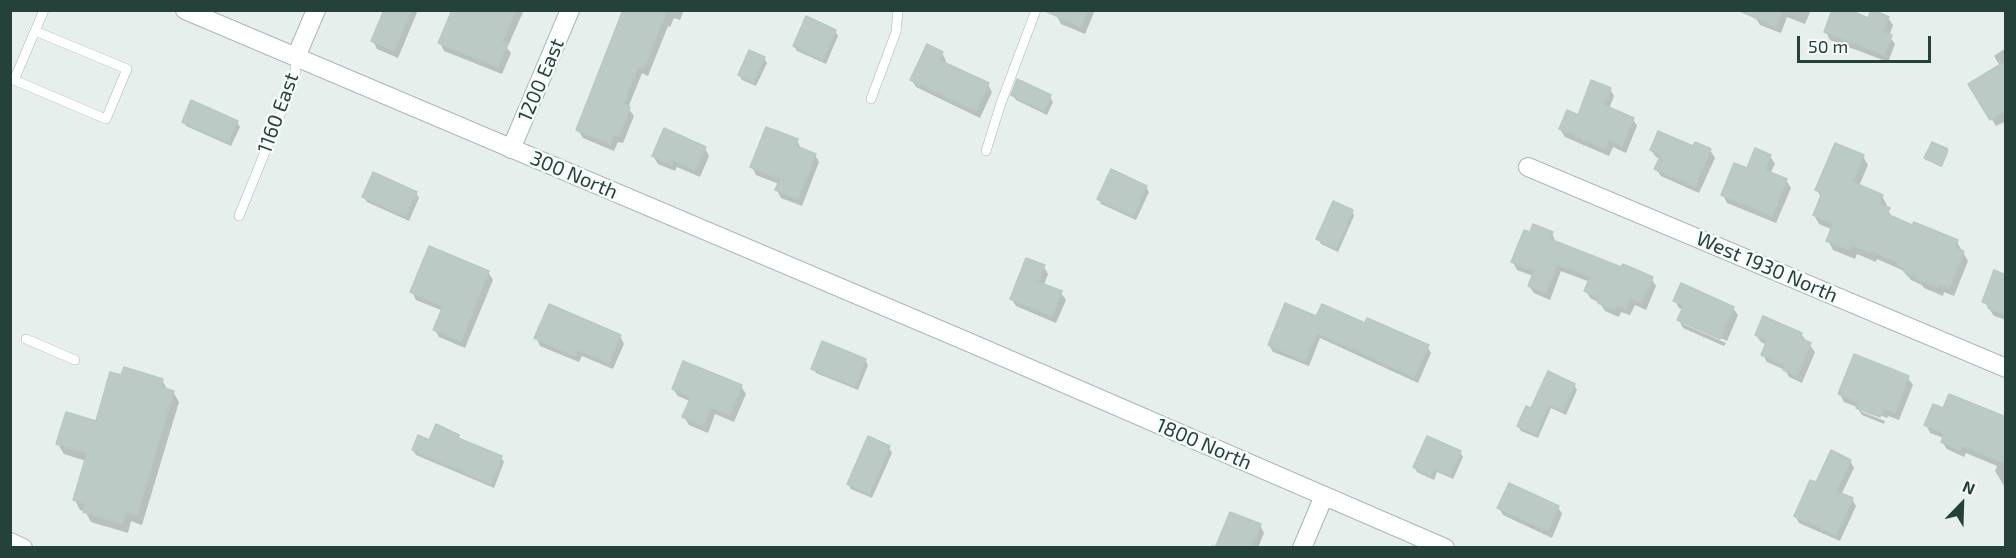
<!DOCTYPE html>
<style>
body{margin:0}
#map{position:relative;width:2016px;height:558px;overflow:hidden;background:#e6efeb;font-family:"Exo 2",sans-serif}
canvas{display:block}
.frame{position:absolute;inset:0;border:12px solid #24423a;pointer-events:none}
.north{position:absolute;left:1932px;top:474px;width:60px;height:60px;-webkit-text-stroke:4px #f7fbf9;paint-order:stroke;rotate:23deg;font-size:16px;font-weight:700;line-height:24px;text-align:center;color:#24423a}
.north::after{content:'';display:block;margin:auto;width:21px;height:27px;background:#24423a;clip-path:polygon(50% 0,100% 100%,50% 72%,0 100%)}
.scale{position:absolute;left:1797px;top:36px;width:134px;height:27px;box-sizing:border-box;border:3px solid #24423a;border-top:0;padding-left:8px;font-size:18px;line-height:21px;white-space:nowrap;color:#24423a;-webkit-text-stroke:4px #f7fbf9;paint-order:stroke}
</style>
<div id="map">
<canvas width="2016" height="558"></canvas>
<div class="frame"></div>
<div class="north">N</div>
<div class="scale">50 m</div>
</div>
<script>
const context = document.querySelector('canvas').getContext('2d');
context.lineJoin = 'round';
function fillPath(path, color) {
  context.fillStyle = color;
  context.fill(path, 'evenodd');
}
function shape(rows) {
  const path = new Path2D();
  for (const r of rows) {
    path.moveTo(r[0], r[1]);
    for (let i = 2; i < r.length; i += 2) path.lineTo(r[i], r[i + 1]);
  }
  return path;
}
function stroke(path, color, width, dash) {
  context.strokeStyle = color;
  context.lineWidth = width;
  context.lineCap = dash ? 'butt' : 'round';
  context.setLineDash(dash || []);
  context.stroke(path);
}
function write(font, color, halo, rows, align = 'center') {
  context.font = font + ' "Exo 2",sans-serif';
  context.lineWidth = 5;
  context.setLineDash([]);
  context.textBaseline = 'middle';
  context.strokeStyle = halo;
  context.fillStyle = color;
  for (const [text, x, y, turn = 0] of rows) {
    context.save();
    context.translate(x, y);
    context.rotate((+turn || 0) * Math.PI / 180);
    context.textAlign = isNaN(turn) ? turn : align;
    if (halo) context.strokeText(text, 0, 0);
    context.fillText(text, 0, 0);
    context.restore();
  }
}
const shadow = shape([
 [386,10,418,10,398,58,377,49,373,41],
 [474,10,524,10,507,48,511,53,502,74,444,51,440,43],
 [631,10,684,10,680,20,674,18,670,27,668,26,648,76,642,73,628,108,634,116,623,143,618,142,614,151,583,138,578,130],
 [1059,10,1095,10,1085,34,1061,24,1057,16],
 [1758,10,1811,10,1805,24,1787,17,1781,33,1760,25,1755,17],
 [1888,18,1893,25,1889,36,1895,44,1888,62,1830,40,1826,32,1869,19],
 [835,31,838,36,826,64,797,51,794,46],
 [2006,48,2006,121,1996,126,1970,85,2000,66,1994,56],
 [942,53,946,61,945,64,988,85,992,92,980,118,916,87,912,80],
 [764,58,767,63,756,86,742,80,739,75],
 [1610,89,1614,96,1609,109,1633,119,1637,126,1626,153,1613,147,1609,156,1565,137,1560,129,1579,117],
 [1013,95,1050,97,1053,102,1047,115,1016,100],
 [184,122,237,122,240,127,231,146,186,126],
 [797,140,801,149,815,155,819,162,802,206,781,198,777,190,779,184,756,175,752,167],
 [705,148,709,156,700,177,677,167,675,171,658,164,653,156],
 [1694,148,1710,150,1715,158,1699,193,1661,176,1656,169,1660,159,1656,157,1651,150],
 [1947,150,1948,152,1942,167,1926,158],
 [1770,156,1775,164,1770,174,1786,180,1791,188,1776,223,1727,203,1723,195,1748,170],
 [1863,156,1868,165,1859,186,1882,196,1887,205,1886,208,1894,219,1957,242,1968,261,1954,296,1944,292,1943,296,1924,288,1922,285,1911,280,1902,270,1877,259,1876,262,1857,254,1855,259,1833,250,1828,240,1833,230,1819,224,1814,215,1821,198,1817,190],
 [1146,187,1149,192,1136,220,1101,204,1099,199],
 [416,193,419,198,409,221,367,202,364,197],
 [1352,211,1354,216,1338,252,1321,244,1318,239],
 [1552,233,1556,243,1651,278,1656,286,1646,310,1635,305,1630,315,1621,312,1619,317,1605,311,1600,303,1590,298,1586,291,1590,282,1561,271,1550,300,1534,293,1529,286,1533,276,1517,270,1513,262],
 [1044,267,1048,274,1044,285,1061,293,1066,300,1056,323,1016,306,1011,298],
 [488,272,493,280,465,348,439,337,435,330,443,311,416,300,412,292],
 [2006,275,2006,320,1994,316,1984,301],
 [1675,301,1733,308,1738,315,1727,341,1683,321,1683,324,1726,343,1724,346,1683,328,1679,320,1683,310,1679,308],
 [1317,318,1366,325,1427,346,1431,353,1418,383,1320,338,1309,366,1273,352,1269,345],
 [1801,334,1815,352,1802,383,1789,377,1785,370,1767,362,1763,355,1767,345,1761,342,1756,335],
 [620,336,624,344,613,369,582,356,579,362,540,346,536,338],
 [865,360,868,365,858,390,816,373,813,368],
 [122,377,162,380,168,391,173,392,179,402,142,525,131,521,128,533,91,522,85,511,80,510,75,500,86,461,64,454,58,444,97,423],
 [1908,378,1913,385,1899,420,1888,416,1887,418,1862,408,1862,412,1885,421,1884,424,1862,415,1857,407,1844,402,1840,394],
 [1574,385,1577,390,1566,415,1551,408,1538,438,1521,431,1518,426,1531,410],
 [741,386,746,394,734,422,715,414,708,433,689,425,684,417,690,401,678,396,673,389],
 [1944,410,2006,423,2006,489,1995,471,1997,466,1966,453,1964,457,1947,449,1942,442,1944,438,1930,433,1926,425],
 [458,436,461,441,501,457,504,462,494,488,416,455,413,450,429,442],
 [889,448,892,453,872,498,851,489,848,484],
 [1460,452,1463,457,1453,479,1437,472,1434,480,1417,472,1414,467],
 [1850,461,1854,468,1841,495,1852,499,1856,506,1840,541,1799,523,1795,516,1817,484],
 [1558,507,1562,514,1552,538,1503,515,1499,508],
 [1260,525,1264,533,1258,548,1211,548,1212,545,1217,547]
]);
const building = shape([
 [384,10,411,10,394,51,371,41,384,10],
 [452,10,516,10,502,42,507,44,498,67,438,43,452,10],
 [623,10,667,10,644,69,638,67,623,104,630,107,619,136,614,135,610,144,576,130,623,10],
 [1043,10,1088,10,1081,27,1043,10],
 [1738,10,1783,10,1776,27,1738,10],
 [1832,10,1850,10,1868,18,1871,10,1874,10,1889,17,1883,32,1892,35,1884,55,1824,32,1832,10],
 [806,16,836,30,823,60,793,46,806,16],
 [927,44,943,52,939,60,989,83,976,111,910,80,927,44],
 [749,50,765,57,753,82,738,75,749,50],
 [2006,61,2006,110,1990,120,1968,84,2006,61],
 [1017,79,1051,95,1044,111,1011,95,1017,79],
 [1591,80,1611,88,1604,105,1634,118,1622,146,1609,141,1605,149,1559,129,1567,110,1578,115,1591,80],
 [191,100,238,121,228,142,182,122,191,100],
 [766,127,798,139,796,146,816,154,798,199,775,190,780,179,750,167,766,127],
 [664,128,706,147,695,170,673,160,671,164,652,156,664,128],
 [1658,131,1693,146,1695,142,1711,149,1695,187,1654,169,1661,155,1650,150,1658,131],
 [1932,142,1948,149,1941,166,1924,158,1932,142],
 [1835,143,1864,155,1853,182,1883,195,1879,204,1890,208,1887,214,1912,225,1914,222,1958,240,1955,248,1964,251,1949,288,1939,284,1937,287,1917,279,1918,277,1904,271,1905,268,1897,265,1898,262,1872,251,1870,253,1852,245,1850,250,1826,241,1833,224,1813,215,1822,193,1815,190,1835,143],
 [1755,148,1771,155,1765,170,1787,179,1772,216,1721,195,1734,163,1747,168,1755,148],
 [1111,169,1147,186,1133,216,1097,199,1111,169],
 [373,172,417,192,406,216,362,197,373,172],
 [1333,201,1353,210,1336,248,1316,239,1333,201],
 [1533,224,1553,232,1550,239,1621,267,1623,264,1653,277,1641,303,1630,298,1626,309,1617,305,1615,310,1598,303,1601,298,1584,291,1590,277,1557,264,1546,293,1528,286,1534,271,1511,262,1524,230,1530,232,1533,224],
 [429,246,489,271,461,341,433,330,443,306,410,292,429,246],
 [1026,258,1045,265,1038,282,1062,291,1052,316,1010,299,1026,258],
 [1994,270,2006,275,2006,315,1988,308,1989,304,1982,302,1994,270],
 [1681,283,1734,307,1720,339,1677,320,1684,305,1673,301,1681,283],
 [1285,303,1316,316,1322,304,1365,323,1367,318,1429,345,1414,377,1317,333,1305,361,1268,345,1285,303],
 [549,304,621,335,609,363,577,349,575,356,534,338,549,304],
 [1763,316,1802,333,1800,338,1811,343,1797,376,1783,370,1785,365,1761,355,1767,340,1755,335,1763,316],
 [822,341,866,359,855,386,811,369,822,341],
 [1854,354,1909,376,1895,413,1883,409,1880,417,1856,408,1858,402,1838,394,1854,354],
 [683,361,742,385,730,415,711,407,704,426,682,417,691,397,672,389,683,361],
 [124,367,163,379,161,387,174,391,137,515,126,512,122,524,83,512,85,504,73,500,87,453,56,444,66,412,96,421,110,372,121,375,124,367],
 [1548,371,1575,384,1563,411,1549,404,1536,434,1517,426,1526,406,1531,408,1548,371],
 [1949,394,2006,417,2006,464,1962,446,1960,450,1941,442,1944,433,1924,425,1933,404,1943,408,1949,394],
 [436,424,459,435,458,438,502,456,491,484,412,450,418,435,429,440,436,424],
 [868,436,890,446,869,494,847,484,868,436],
 [1427,436,1461,451,1450,475,1434,468,1431,476,1413,467,1427,436],
 [1831,450,1851,460,1836,491,1853,498,1836,535,1794,516,1810,480,1816,482,1831,450],
 [1509,483,1559,506,1548,531,1497,508,1509,483],
 [1230,512,1261,524,1251,548,1215,548,1230,512]
]);
const service = shape([
 [35,31,127,69,106,119,14,80,44,10],
 [871,99,896,32,898,10],
 [986,151,1001,103,1036,10],
 [239,216,295,78,296,57],
 [26,339,75,360]
]);
const minor = shape([
 [296,57,316,10],
 [511,149,570,10],
 [1528,167,2006,368],
 [10,542,23,548],
 [1302,548,1324,496]
]);
const tertiary = shape([
 [185,10,966,341,1445,548]
]);
const streetNames = [
 ["1200 East",541,80,-67],
 ["1160 East",278,113,-70],
 ["300 North",574,175,23],
 ["West 1930 North",1767,267,23],
 ["1800 North",1204,444,23]
];
fillPath(shadow, '#0003');
fillPath(building, '#bbcac4');
stroke(building, '#b8c9c2', 1.5);
stroke(service, '#a8b8b2', 10);
stroke(minor, '#a8b8b2', 20);
stroke(tertiary, '#a8b8b2', 20);
stroke(service, '#fff', 9);
stroke(minor, '#fff', 18);
stroke(tertiary, '#fff', 18);
write('20px', '#24423a', '#f7fbf9', streetNames);
</script>
